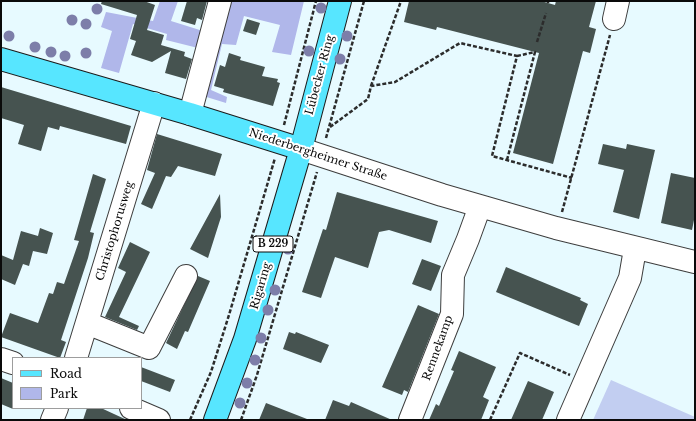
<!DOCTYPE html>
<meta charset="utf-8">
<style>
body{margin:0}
#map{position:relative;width:696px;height:421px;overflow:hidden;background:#e7faff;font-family:"Libre Baskerville",serif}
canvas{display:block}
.frame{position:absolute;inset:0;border:2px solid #0a0a0a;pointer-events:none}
.legend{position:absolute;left:12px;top:357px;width:130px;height:52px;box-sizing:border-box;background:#fff;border:1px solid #9d9d9d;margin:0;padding:5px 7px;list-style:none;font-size:12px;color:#0a0a0a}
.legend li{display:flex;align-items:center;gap:8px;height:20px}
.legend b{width:20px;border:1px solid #9d9d9d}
</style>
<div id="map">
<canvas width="696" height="421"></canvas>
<div class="frame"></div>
<ul class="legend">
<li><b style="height:5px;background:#57e6ff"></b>Road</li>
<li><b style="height:11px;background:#b0b7ea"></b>Park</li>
</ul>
</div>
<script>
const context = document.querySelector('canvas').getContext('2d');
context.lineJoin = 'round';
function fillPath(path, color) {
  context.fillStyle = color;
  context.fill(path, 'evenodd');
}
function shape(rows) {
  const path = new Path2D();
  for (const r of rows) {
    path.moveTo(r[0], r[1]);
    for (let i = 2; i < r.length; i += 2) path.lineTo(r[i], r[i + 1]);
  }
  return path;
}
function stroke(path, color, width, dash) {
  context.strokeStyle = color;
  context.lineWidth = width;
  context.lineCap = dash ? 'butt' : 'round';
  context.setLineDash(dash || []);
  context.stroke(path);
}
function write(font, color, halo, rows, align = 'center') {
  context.font = font + ' "Libre Baskerville",serif';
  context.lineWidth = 4;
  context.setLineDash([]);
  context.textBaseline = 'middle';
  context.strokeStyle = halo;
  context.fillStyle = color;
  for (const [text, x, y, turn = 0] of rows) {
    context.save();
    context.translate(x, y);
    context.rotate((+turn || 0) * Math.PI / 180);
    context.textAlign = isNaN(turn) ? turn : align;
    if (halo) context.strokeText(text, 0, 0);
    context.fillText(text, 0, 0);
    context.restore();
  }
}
const green = shape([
 [160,1,178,1,171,21,203,31,198,48,166,40,167,34,133,24,119,73,101,68,112,31,101,27,106,12,153,21],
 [229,1,304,1,291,55,272,52,280,25,244,16,236,45,222,44,211,90,227,97,226,103,200,95]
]);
const pitch = shape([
 [611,380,695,417,695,420,593,420]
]);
const building = shape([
 [102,1,144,1,155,5,147,30,164,35,161,45,185,52,184,56,192,59,186,79,165,73,171,51,152,62,131,55,136,41,130,39,137,15,101,4],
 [187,1,207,1,202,20,197,18,195,25,181,21],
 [409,1,541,1,555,5,556,1,596,1,589,27,596,29,590,53,583,51,553,164,513,153,539,53,437,27,436,30,404,22],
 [247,19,260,23,256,35,243,31],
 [229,53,241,57,240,60,265,67,262,76,278,79,277,82,280,83,273,106,223,92,224,89,214,86,220,65,225,67],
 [1,87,131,126,126,144,60,126,59,130,48,127,41,151,18,144,24,125,1,118],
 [157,134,222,154,215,176,178,166,171,177,166,176,152,209,141,204,155,173,147,170],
 [603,144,626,149,627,144,655,150,639,219,613,212,624,170,598,164],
 [671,173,695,178,695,215,692,230,661,223],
 [93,174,106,179,90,232,94,233,88,258,61,340,66,342,60,358,1,337,10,313,38,323,49,293,53,294,57,282,64,284,79,241,74,240],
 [337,192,438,221,431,243,389,230,379,232,368,268,335,257,321,298,302,292,323,229,326,230],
 [220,194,221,217,208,258,190,249],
 [40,228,53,233,47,254,33,251,29,266,23,264,15,285,1,279,1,255,13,260,21,231,38,236],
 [130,242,150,252,119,317,139,326,137,330,105,317,126,272,118,268],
 [422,259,441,266,431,291,412,284],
 [506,267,581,298,580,300,588,304,579,326,496,292],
 [198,276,210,281,188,332,185,331,177,349,166,343],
 [418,305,439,314,408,392,404,390,402,395,382,387],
 [289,332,295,334,296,332,329,345,321,363,283,349],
 [459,351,496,367,483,397,489,400,481,420,429,420,436,404,439,406,454,371,451,370],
 [141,367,175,380,170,392,141,381],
 [1,378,13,383,13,409,1,404],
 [528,381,554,392,542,420,511,420],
 [333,400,349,406,351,402,392,420,325,420],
 [266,403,307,419,307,420,259,420],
 [87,408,101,408,127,420,83,420]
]);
const path = shape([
 [548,3,548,1],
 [537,42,546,13],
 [371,86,401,1],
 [284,125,316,1],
 [330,127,368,99,371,86,395,82,460,43,517,56,492,156,572,178],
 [326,138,364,1],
 [507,160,535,52,517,56],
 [562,212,610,35],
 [190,420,211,372,229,315,275,158],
 [241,420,257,375,317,172],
 [490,420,520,353,570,375]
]);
const minor = shape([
 [614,19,618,1],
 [190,114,220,1],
 [301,149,442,195,556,228,695,262],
 [87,323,149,348,186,276],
 [76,358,154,103],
 [1,359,13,363],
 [131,408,159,420],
 [52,420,57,408],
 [410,420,452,314,453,275,468,239,480,206],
 [568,420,630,278,635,249]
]);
const major = shape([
 [1,59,190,114,301,149],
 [215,420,245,339,301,149,340,1]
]);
const trees = [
 [321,8],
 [97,9],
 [72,20],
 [86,24],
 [9,36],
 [347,36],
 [35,47],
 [309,51],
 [51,52],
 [86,53],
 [65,56],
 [340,59],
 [288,249],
 [275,290],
 [268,310],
 [261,338],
 [255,360],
 [247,383],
 [240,403]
];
const shields = [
 [273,244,40]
];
const shieldNames = [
 ["B 229",273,244]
];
const streetNames = [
 ["Lübecker Ring",320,75,-75],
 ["Niederbergheimer Straße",318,155,18],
 ["Christophorusweg",115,231,-73],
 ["Rigaring",261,286,-74],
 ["Rennekamp",438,348,-70]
];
fillPath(green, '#b0b7ea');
fillPath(pitch, '#c2cef1');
fillPath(building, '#465350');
stroke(minor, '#3d3d3d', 24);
stroke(major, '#1b1b1b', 24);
stroke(path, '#2c2c2c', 2.5, [4, 2]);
stroke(minor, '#fff', 22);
stroke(major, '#57e6ff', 22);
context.fillStyle = '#7d7ea9';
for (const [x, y] of trees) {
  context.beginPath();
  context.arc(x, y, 5.5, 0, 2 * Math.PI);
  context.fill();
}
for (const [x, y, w] of shields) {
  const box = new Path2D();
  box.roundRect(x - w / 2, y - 8, w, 16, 3);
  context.fillStyle = '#fff';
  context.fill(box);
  stroke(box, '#0a0a0a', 1);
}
write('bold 10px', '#0a0a0a', null, shieldNames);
write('11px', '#0a0a0a', '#fff', streetNames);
</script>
